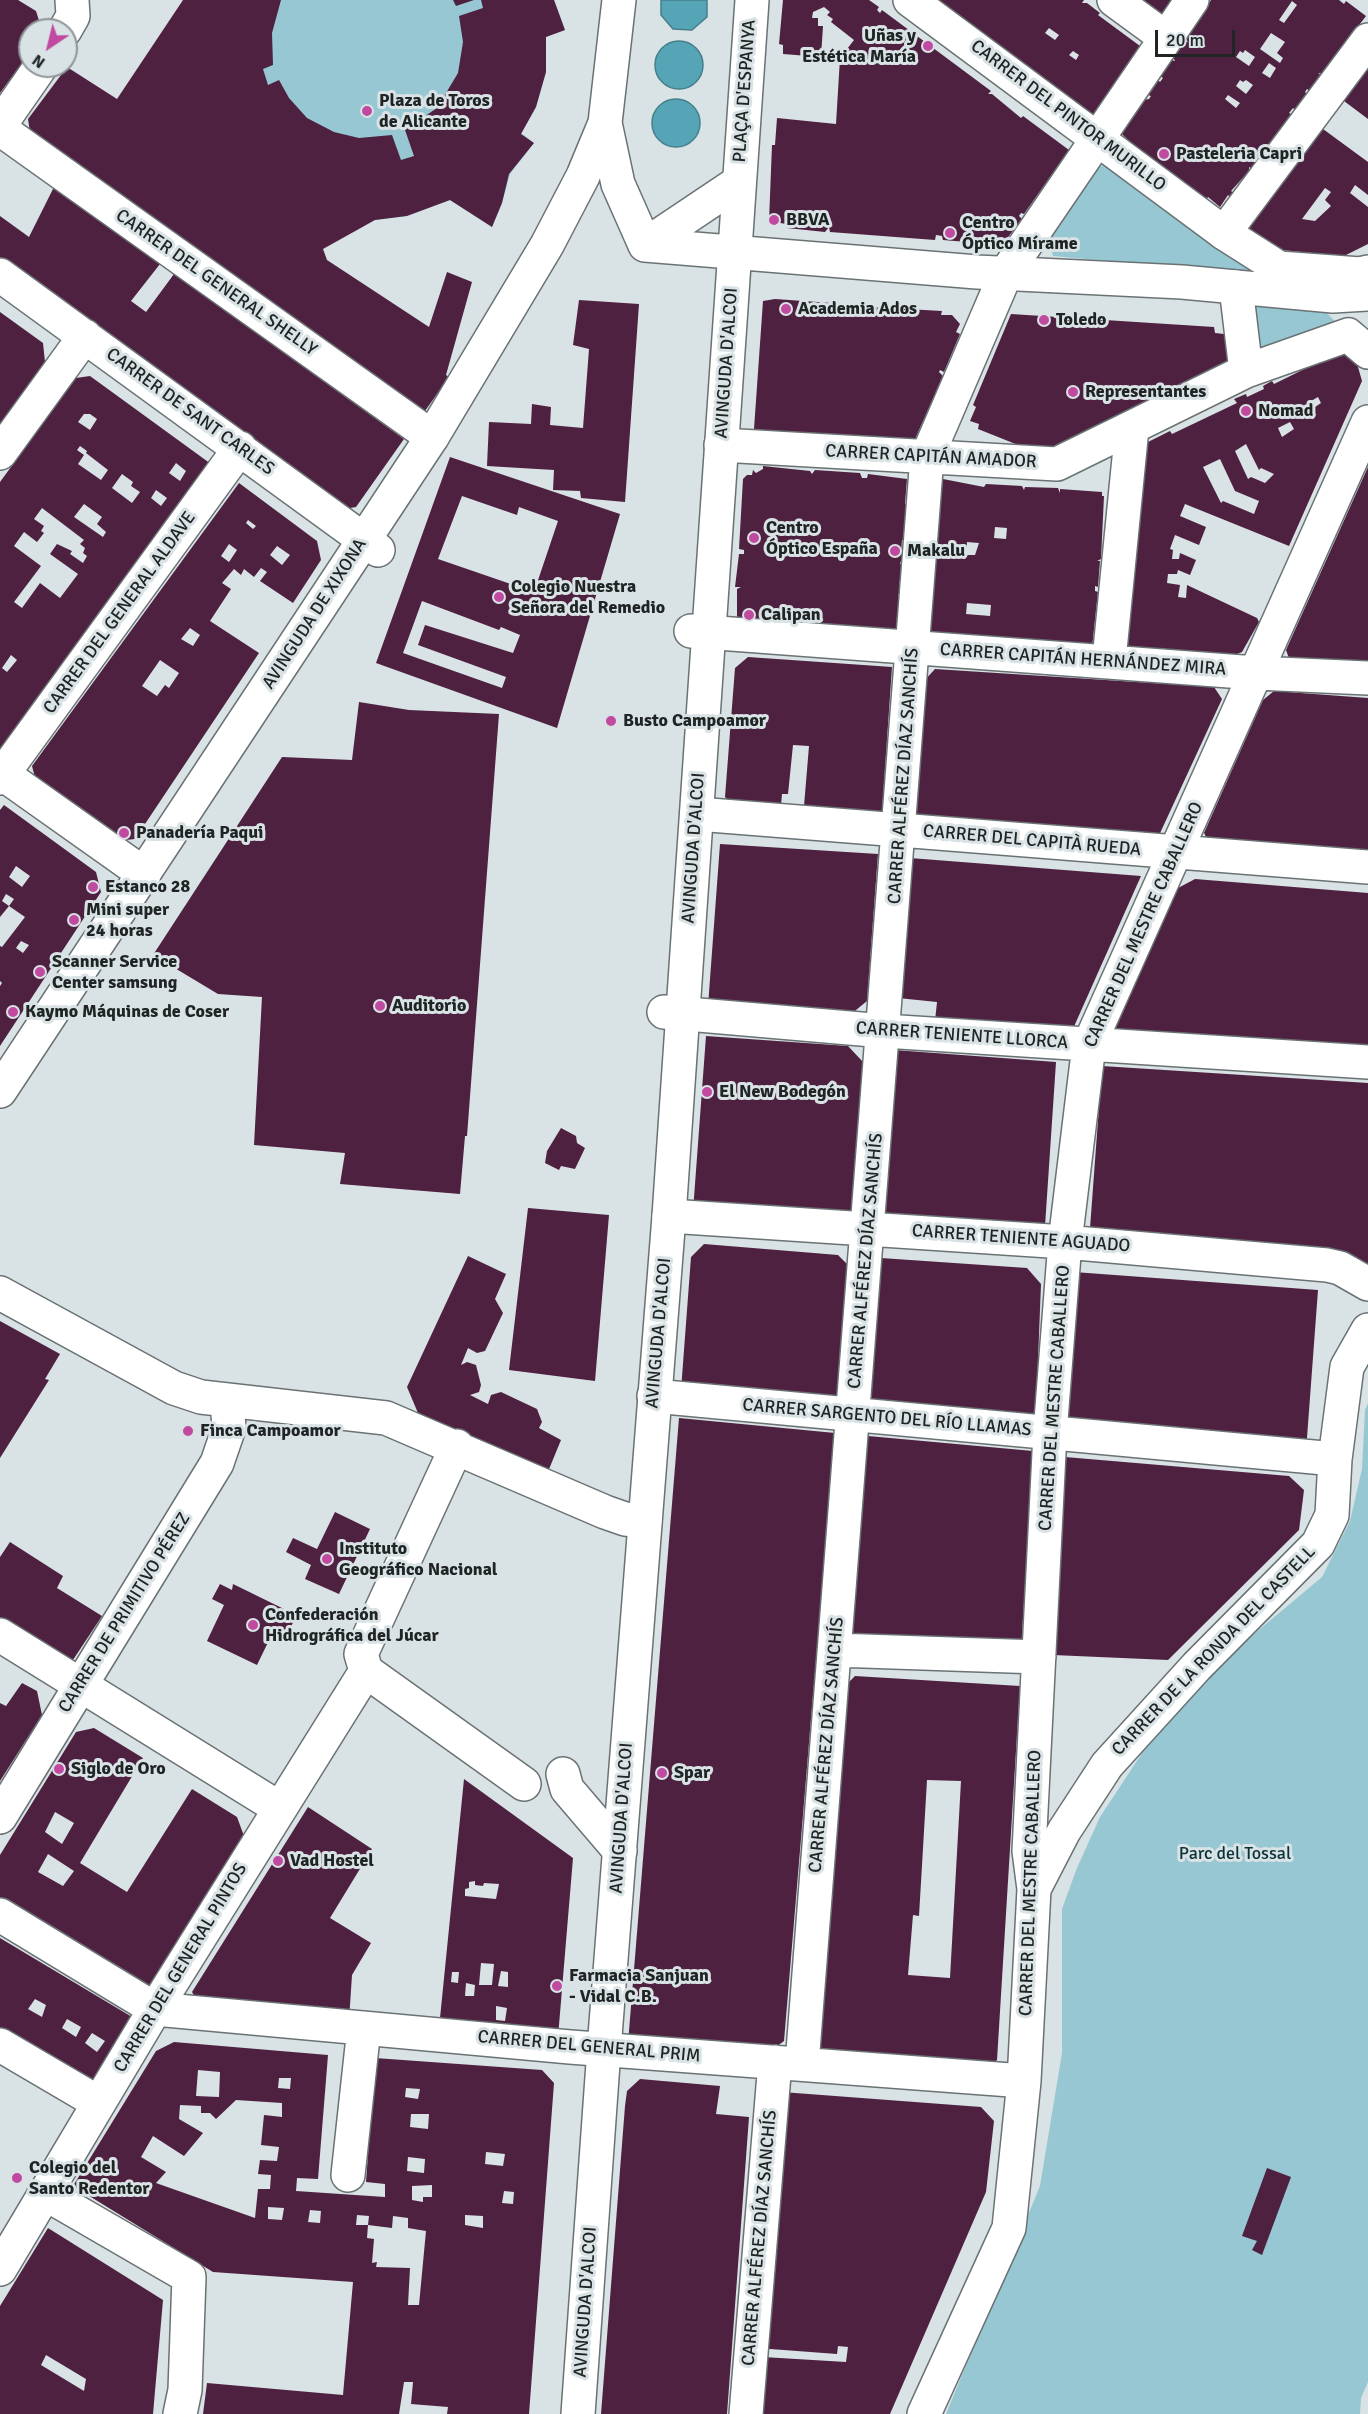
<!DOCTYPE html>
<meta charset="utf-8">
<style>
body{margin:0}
#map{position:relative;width:1368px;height:2414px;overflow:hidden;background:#d9e2e4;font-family:Signika,sans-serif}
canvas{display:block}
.north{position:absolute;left:18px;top:18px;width:60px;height:60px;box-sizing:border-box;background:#d9e2e4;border:2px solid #8f9697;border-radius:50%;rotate:215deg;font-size:16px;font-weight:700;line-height:24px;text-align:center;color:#202424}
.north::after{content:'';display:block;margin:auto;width:21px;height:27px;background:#c14aa1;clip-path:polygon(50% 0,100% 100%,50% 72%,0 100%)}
.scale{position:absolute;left:1155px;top:30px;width:80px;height:27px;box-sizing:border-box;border:3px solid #202424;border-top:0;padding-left:8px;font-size:18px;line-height:21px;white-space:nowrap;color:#202424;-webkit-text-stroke:4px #d9e2e4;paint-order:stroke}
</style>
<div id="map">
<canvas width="1368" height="2414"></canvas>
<div class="north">N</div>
<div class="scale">20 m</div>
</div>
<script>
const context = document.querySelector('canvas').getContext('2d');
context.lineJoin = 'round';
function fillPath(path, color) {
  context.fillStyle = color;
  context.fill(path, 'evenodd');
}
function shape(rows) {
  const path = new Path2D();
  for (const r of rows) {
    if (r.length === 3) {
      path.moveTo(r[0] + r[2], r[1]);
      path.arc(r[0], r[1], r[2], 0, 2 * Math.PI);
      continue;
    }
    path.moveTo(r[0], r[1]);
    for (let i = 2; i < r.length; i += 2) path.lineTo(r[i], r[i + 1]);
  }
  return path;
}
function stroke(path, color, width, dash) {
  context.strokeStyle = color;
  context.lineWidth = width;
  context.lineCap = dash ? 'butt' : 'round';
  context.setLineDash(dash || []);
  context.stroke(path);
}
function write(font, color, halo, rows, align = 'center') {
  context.font = font + ' Signika,sans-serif';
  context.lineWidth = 6;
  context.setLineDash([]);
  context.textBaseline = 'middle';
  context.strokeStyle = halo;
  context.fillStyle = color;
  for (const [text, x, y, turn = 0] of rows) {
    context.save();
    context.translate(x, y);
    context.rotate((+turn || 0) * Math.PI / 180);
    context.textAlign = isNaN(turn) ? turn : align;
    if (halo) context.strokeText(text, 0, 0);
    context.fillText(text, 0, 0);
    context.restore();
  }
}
const green = shape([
 [193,0,554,0,565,30,546,37,546,72,536,107,521,133,534,143,510,174,502,203,492,227,450,200,406,216,375,220,338,218],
 [1104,165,1251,269,1249,274,1053,256,1047,230,1087,173],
 [1242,300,1324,310,1348,335,1253,369],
 [1368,1403,1368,2382,1361,2398,1360,2414,946,2414,1040,2186,1062,2053,1062,1909,1077,1868,1100,1817,1150,1741,1235,1650,1322,1577,1350,1521,1362,1469,1365,1410]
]);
const water = shape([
 [661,0,707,0,707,17,692,30,673,29,661,15,661,0],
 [679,65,24],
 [676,123,24]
]);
const building = shape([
 [0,0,18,0,36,11,42,30,30,30,30,52,0,93],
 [183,0,281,0,272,33,273,65,263,69,268,85,279,80,289,98,307,118,334,132,359,138,392,135,401,160,414,156,405,130,437,108,458,73,463,42,459,16,483,8,481,0,554,0,565,30,546,37,546,72,536,107,521,134,534,143,509,174,502,203,492,227,450,200,407,216,375,220,323,249,327,260,429,327,447,272,472,282,446,375,449,377,420,418,31,139,28,119,67,67,117,99],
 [453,0,474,0,456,6],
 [783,0,869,0,879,7,877,10,880,13,882,10,991,91,988,94,992,94,1021,118,1023,116,1069,150,1024,214,1021,213,1019,216,1022,219,1002,245,943,240,942,236,936,235,935,240,830,232,829,227,825,232,787,228,786,224,769,221,772,145,775,145,777,118,836,124,840,58,854,40,831,22,833,19,827,15,830,12,824,7,813,12,812,18,818,18,818,26,823,26,821,57,783,54,783,45,779,44],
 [924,0,1084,0,1082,3,1087,3,1100,13,1098,15,1140,46,1126,68,1128,70,1119,83,1116,82,1109,100,1105,98,1090,125],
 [1049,28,1059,35,1055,40,1045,33],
 [1073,51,1079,55,1076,60,1069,55],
 [1119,0,1172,0,1154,26],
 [1211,0,1339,0,1344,4,1346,1,1366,16,1322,74,1318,73,1323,77,1311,92,1307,89,1305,92,1308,95,1296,111,1293,108,1289,113,1293,115,1270,147,1266,144,1252,169,1249,167,1249,171,1231,191,1234,193,1230,197,1228,195,1220,207,1208,197,1206,200,1132,144,1121,133,1143,100,1149,99,1151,96,1148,95,1158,80,1160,82,1163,78,1160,76,1171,60,1175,61,1173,57,1184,41,1188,42,1186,39],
 [1292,1,1297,5,1284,23,1279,20],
 [1271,33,1285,42,1277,53,1283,58,1280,63,1260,49],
 [1245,50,1255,57,1249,66,1236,57,1240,51,1243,53],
 [1269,63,1276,68,1270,78,1262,73],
 [1240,80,1243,82,1246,80,1253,85,1246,94,1236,86],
 [1228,95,1240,103,1236,108,1225,99],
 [1368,68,1368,119,1344,101,1347,97,1345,95],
 [1318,129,1323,129,1368,162,1368,195,1355,185,1350,193,1368,207,1368,244,1344,256,1281,250,1268,240,1264,243,1249,228,1305,153,1301,150],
 [1325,188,1331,192,1325,200,1331,206,1315,221,1302,219],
 [54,187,160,264,131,301,146,312,174,274,404,439,356,507,338,510,0,266,0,216,29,237],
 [775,299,860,305,860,310,871,311,871,307,942,311,941,315,952,315,960,324,956,332,960,334,944,372,940,370,939,372,943,376,912,446,754,429,763,301],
 [579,300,639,304,625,502,581,498,580,491,553,490,554,470,487,466,489,422,531,424,532,404,551,407,550,425,583,428,589,349,573,345],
 [0,312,43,343,45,362,0,425],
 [1011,314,1214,327,1215,333,1224,334,1229,361,1047,452,1028,449,978,429,979,424,970,421,976,407,973,405],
 [1341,351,1356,360,1362,381,1289,546,1185,504,1180,516,1206,527,1199,545,1175,535,1170,549,1173,550,1172,559,1179,559,1180,553,1196,560,1190,575,1178,570,1177,574,1168,574,1167,583,1180,585,1178,597,1186,598,1187,585,1257,618,1259,622,1242,652,1230,657,1133,650,1126,644,1138,447,1170,431,1172,434,1237,403,1234,399,1246,394,1247,397,1264,389,1263,386,1272,381,1274,384],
 [1318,397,1321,403,1315,407,1311,401],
 [1290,422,1294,429,1282,437,1278,428],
 [1246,444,1259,470,1261,468,1274,474,1265,483,1251,477,1248,479,1235,451],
 [1220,459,1235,491,1259,501,1254,514,1223,501,1221,503,1203,467],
 [90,376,211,464,0,750,0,482,76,378],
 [84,414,90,414,97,419,90,430,78,422],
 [80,446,87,451,86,453,108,470,101,480,78,464,84,455,77,450],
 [176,463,186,471,180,481,169,473],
 [122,474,133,482,131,486,140,492,132,503,112,488],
 [156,490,167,498,161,506,151,498],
 [84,504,102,517,97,524,106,532,103,537,74,517],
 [42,508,84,540,80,544,85,548,83,553,87,556,83,563,70,554,72,551,57,544,50,554,78,574,60,598,40,583,22,608,14,602,41,566,14,546,24,532,37,542,44,533,41,531,44,526,34,519],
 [11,655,17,660,7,672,2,668],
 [450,457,620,514,557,728,376,663],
 [462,496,517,515,519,507,558,521,534,592,438,559],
 [422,601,499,630,501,627,520,635,513,653,425,625,418,645,506,677,502,688,403,653],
 [763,466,810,471,812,474,815,470,860,473,862,478,867,478,868,474,907,479,905,504,909,505,908,540,902,540,901,553,905,554,905,562,901,561,900,564,906,565,904,580,900,580,899,584,902,584,902,595,898,594,899,616,896,619,901,619,899,640,737,624,737,589,741,587,735,587,739,554,744,554,744,550,739,549,743,479,747,475,752,475,753,470,756,473,763,469],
 [1368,467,1368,666,1290,661,1286,650],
 [943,479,984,487,986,484,1022,486,1024,490,1025,487,1058,488,1060,493,1060,489,1102,492,1102,496,1104,496,1101,559,1097,561,1100,561,1098,587,1095,586,1095,591,1098,592,1092,648,926,641,935,483,942,483],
 [995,527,1007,528,1006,539,994,538],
 [967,542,979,543,975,555,966,555],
 [967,603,991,605,990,616,966,614],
 [239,483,317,541,321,560,293,603,260,581,267,572,261,568,254,577,244,569,241,575,234,569,222,583,231,589,210,621,259,653,135,839,116,841,37,785,32,766],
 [248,520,256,526,253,529,246,523],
 [229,544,237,550,229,562,221,556],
 [277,546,290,555,282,565,270,555],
 [190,628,200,635,193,646,181,639],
 [160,660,179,673,169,688,165,685,157,696,142,686],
 [748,657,892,667,882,812,803,818,809,746,793,745,788,794,782,794,780,816,738,812,725,797,735,668],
 [935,669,1214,687,1222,699,1155,844,913,826,923,682],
 [1274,691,1368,698,1368,861,1212,848,1204,833,1263,700],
 [359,702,409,710,499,714,467,1136,465,1136,460,1194,340,1184,345,1153,254,1145,262,997,218,994,153,955,282,757,352,760],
 [4,805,96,872,101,892,0,1046,0,986,2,983,0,981,0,946,2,947,25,917,9,906,0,917,0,810],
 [16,866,30,876,22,887,9,877],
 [6,894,14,899,9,906,2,901],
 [21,941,29,945,23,953,16,948],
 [720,844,878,854,867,1001,850,1015,708,1006],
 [910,858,1141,876,1072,1031,935,1021,937,1002,898,998],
 [1195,879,1368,893,1368,1051,1114,1032,1178,888],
 [706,1036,848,1046,863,1062,851,1212,693,1211],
 [894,1050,1056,1062,1045,1226,882,1225],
 [1102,1066,1368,1083,1368,1263,1089,1242],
 [561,1128,576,1136,577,1143,585,1148,575,1169,561,1166,559,1170,545,1163,547,1151],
 [528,1208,609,1215,595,1381,509,1370],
 [704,1244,838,1255,850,1267,837,1405,681,1390,691,1257],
 [468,1256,506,1274,495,1299,503,1313,485,1351,477,1353,468,1348,461,1365,467,1362,476,1365,481,1385,479,1392,470,1395,488,1404,491,1395,501,1392,537,1409,542,1422,539,1428,561,1440,547,1474,418,1413,407,1387],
 [881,1258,1027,1268,1041,1284,1036,1411,1019,1423,869,1407],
 [1074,1272,1318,1290,1306,1451,1080,1429,1066,1416],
 [0,1321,60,1354,45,1379,49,1380,0,1458],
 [679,1418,835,1433,784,2041,768,2053,628,2043],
 [868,1436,1033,1451,1021,1652,848,1643],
 [1065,1457,1289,1476,1304,1490,1299,1530,1168,1660,1053,1655],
 [335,1512,370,1529,339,1594,305,1579,311,1565,286,1552,293,1538,317,1549],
 [10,1542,63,1576,57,1588,102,1616,65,1672,0,1632,0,1557],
 [220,1584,232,1590,233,1584,284,1609,282,1614,294,1621,286,1635,274,1630,257,1665,207,1641,224,1605,212,1599],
 [855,1676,1020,1686,997,2060,985,2071,813,2056,844,1687],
 [927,1780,961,1781,950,1978,908,1975,913,1915,919,1916],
 [22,1683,37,1691,42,1715,0,1781,0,1703,6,1706],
 [94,1728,143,1758,80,1863,127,1892,192,1789,237,1817,244,1836,150,1990,0,1901,0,1855,76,1732],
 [55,1812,74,1823,62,1844,45,1832],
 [48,1854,74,1871,63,1886,38,1872],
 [464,1779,573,1858,558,2037,439,2028],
 [475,1881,475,1885,483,1886,484,1883,499,1884,496,1899,465,1896,465,1889,469,1888,469,1882],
 [481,1963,494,1964,492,1985,479,1985],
 [501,1971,508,1972,508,1987,498,1986],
 [452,1972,459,1972,458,1983,451,1982],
 [466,1983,475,1985,474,1996,465,1996],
 [496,2006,507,2008,505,2021,496,2020],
 [308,1807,372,1849,330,1918,371,1943,352,1975,349,2020,202,2008,192,1992],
 [0,1938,132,2017,89,2087,0,2033],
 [35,1999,46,2005,42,2017,28,2009],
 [67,2019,81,2027,76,2037,62,2028],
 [92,2033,105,2041,97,2052,85,2043],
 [174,2042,328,2055,318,2179,297,2178,296,2191,385,2197,385,2184,366,2182,375,2058,542,2070,554,2083,529,2414,447,2414,448,2407,411,2404,413,2382,404,2382,399,2414,203,2414,207,2383,343,2395,353,2282,213,2272,73,2186,156,2051],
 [198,2070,220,2072,219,2097,196,2096],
 [279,2078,291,2078,290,2089,278,2088],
 [406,2088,420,2089,418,2099,405,2097],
 [236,2100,282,2103,282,2117,264,2115,261,2145,279,2147,277,2161,260,2160,258,2174,271,2175,270,2189,258,2189,255,2218,156,2183,166,2172,141,2157,153,2136,184,2156,203,2133,179,2119,180,2105,201,2106,201,2113,210,2113,216,2119],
 [411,2114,429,2114,428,2129,410,2127],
 [486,2152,505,2154,503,2166,485,2164],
 [408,2157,425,2159,424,2173,407,2171],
 [432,2185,432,2197,423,2197,423,2202,412,2200,412,2186],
 [504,2191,514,2192,513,2204,502,2203],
 [268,2207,284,2208,282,2220,268,2219],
 [310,2210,321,2211,320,2223,308,2222],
 [357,2215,369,2216,368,2225,356,2225],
 [465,2215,483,2216,483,2228,465,2225],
 [393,2216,408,2218,408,2228,426,2231,419,2305,408,2305,410,2268,376,2267,377,2262,372,2263,374,2239,367,2238,368,2225,392,2228],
 [640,2079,720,2086,716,2114,749,2117,727,2414,601,2414,625,2106,627,2091],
 [782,2092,981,2107,994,2121,986,2192,890,2414,759,2414,763,2357,846,2362,848,2347,838,2346,837,2354,757,2348],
 [1267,2168,1291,2177,1262,2255,1252,2250,1257,2241,1242,2236],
 [48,2228,163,2300,153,2414,0,2414,0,2306],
 [46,2355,86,2379,84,2391,41,2365]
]);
const minor = shape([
 [1114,0,1166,38],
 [65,30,73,16,72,0],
 [0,125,41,66],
 [0,129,432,437],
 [1224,233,1368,40],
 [0,275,378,550],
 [1246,371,1348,335,1368,352],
 [721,445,1057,464,1246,371,1236,287],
 [0,453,85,336],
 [691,631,1256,673,1368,678],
 [1109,660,1132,428],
 [0,772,144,874],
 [0,778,240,448],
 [697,814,1368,867],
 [664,1012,884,1031,1368,1062],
 [669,1216,1065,1242,1327,1265,1340,1268,1368,1284],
 [0,1293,174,1388,201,1397,386,1418,605,1512,625,1519,645,1521],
 [654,1396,1335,1459],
 [457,1446,361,1654,366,1671,524,1784],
 [0,1635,279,1808],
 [835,1650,1039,1657],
 [563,1774,567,1789,620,1851],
 [0,1817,217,1463,229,1428,227,1400],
 [1034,1889,1064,1831,1107,1765,1197,1666,1318,1544,1332,1515,1335,1459,1347,1367,1368,1330],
 [0,1915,155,2009,570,2047,1024,2081],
 [0,2045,99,2103],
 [802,2064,927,457,1006,273,1192,0],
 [348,2175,364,2028],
 [44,2193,189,2277,185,2390,180,2414],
 [0,2269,155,2009,366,1671],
 [746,2414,775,2062],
 [924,2414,1009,2228,1024,2081,1034,1889,1029,1851,1050,1433,1065,1242,1089,1045,1368,422]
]);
const major = shape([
 [619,0,605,123,618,184,645,245],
 [910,0,1224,233,1279,268,1360,274,1368,272],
 [645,245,977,272,1182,282,1333,296,1368,294],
 [645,245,739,182],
 [0,1091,432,437,547,245,583,176,605,123],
 [578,2414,604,2049,669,1216,752,0]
]);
const markers = [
 [928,46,6,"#c14aa1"],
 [367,111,6,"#c14aa1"],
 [1164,154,6,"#c14aa1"],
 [774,220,6,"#c14aa1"],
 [950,233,6,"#c14aa1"],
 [786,309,6,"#c14aa1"],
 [1044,320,6,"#c14aa1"],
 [1073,392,6,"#c14aa1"],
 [1246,411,6,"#c14aa1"],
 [754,538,6,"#c14aa1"],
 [895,551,6,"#c14aa1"],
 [499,597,6,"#c14aa1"],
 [749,615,6,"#c14aa1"],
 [611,721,6,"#c14aa1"],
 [124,833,6,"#c14aa1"],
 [93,887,6,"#c14aa1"],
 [74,920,6,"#c14aa1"],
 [40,972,6,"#c14aa1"],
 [380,1006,6,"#c14aa1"],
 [13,1012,6,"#c14aa1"],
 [707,1092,6,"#c14aa1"],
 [188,1431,6,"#c14aa1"],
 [327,1559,6,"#c14aa1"],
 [253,1625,6,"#c14aa1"],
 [59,1769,6,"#c14aa1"],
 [662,1773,6,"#c14aa1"],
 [278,1861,6,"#c14aa1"],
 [557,1986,6,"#c14aa1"],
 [17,2178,6,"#c14aa1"]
];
const poiNames = [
 ["Uñas y",916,36,"right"],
 ["Estética María",916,57,"right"],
 ["Plaza de Toros",379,101],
 ["de Alicante",379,122],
 ["Pasteleria Capri",1176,154],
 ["BBVA",786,220],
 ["Centro",962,223],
 ["Óptico Mírame",962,244],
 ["Academia Ados",798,309],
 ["Toledo",1056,320],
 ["Representantes",1085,392],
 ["Nomad",1258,411],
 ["Centro",766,528],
 ["Óptico España",766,549],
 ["Makalu",907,551],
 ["Colegio Nuestra",511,587],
 ["Señora del Remedio",511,608],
 ["Calipan",761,615],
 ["Busto Campoamor",623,721],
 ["Panadería Paqui",136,833],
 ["Estanco 28",105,887],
 ["Mini super",86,910],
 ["24 horas",86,931],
 ["Scanner Service",52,962],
 ["Center samsung",52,983],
 ["Auditorio",392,1006],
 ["Kaymo Máquinas de Coser",25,1012],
 ["El New Bodegón",719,1092],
 ["Finca Campoamor",200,1431],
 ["Instituto",339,1549],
 ["Geográfico Nacional",339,1570],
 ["Confederación",265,1615],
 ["Hidrográfica del Júcar",265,1636],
 ["Siglo de Oro",71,1769],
 ["Spar",674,1773],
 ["Vad Hostel",290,1861],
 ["Farmacia Sanjuan",569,1976],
 ["- Vidal C.B.",569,1997],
 ["Colegio del",29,2168],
 ["Santo Redentor",29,2189]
];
const streetNames = [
 ["PLAÇA D'ESPANYA",745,91,-86],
 ["CARRER DEL PINTOR MURILLO",1068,116,37],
 ["CARRER DEL GENERAL SHELLY",216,283,35],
 ["AVINGUDA D'ALCOI",727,363,-86],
 ["CARRER DE SANT CARLES",190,412,36],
 ["CARRER CAPITÁN AMADOR",931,457,3],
 ["CARRER DEL GENERAL ALDAVE",120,613,-54],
 ["AVINGUDA DE XIXONA",315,614,-57],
 ["CARRER CAPITÁN HERNÁNDEZ MIRA",1083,660,4],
 ["CARRER ALFÉREZ DÍAZ SANCHÍS",904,776,-86],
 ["CARRER DEL CAPITÀ RUEDA",1032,841,5],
 ["AVINGUDA D'ALCOI",694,848,-86],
 ["CARRER DEL MESTRE CABALLERO",1144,925,-66],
 ["CARRER TENIENTE LLORCA",962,1036,4],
 ["CARRER TENIENTE AGUADO",1021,1239,4],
 ["CARRER ALFÉREZ DÍAZ SANCHÍS",866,1261,-85],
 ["AVINGUDA D'ALCOI",659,1333,-85],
 ["CARRER DEL MESTRE CABALLERO",1055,1398,-86],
 ["CARRER SARGENTO DEL RÍO LLAMAS",887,1418,5],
 ["CARRER DE PRIMITIVO PÉREZ",125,1613,-58],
 ["CARRER DE LA RONDA DEL CASTELL",1214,1651,-46],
 ["CARRER ALFÉREZ DÍAZ SANCHÍS",827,1745,-85],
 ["AVINGUDA D'ALCOI",622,1818,-86],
 ["CARRER DEL MESTRE CABALLERO",1031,1883,-88],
 ["CARRER DEL GENERAL PINTOS",181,1968,-59],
 ["CARRER DEL GENERAL PRIM",589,2047,5],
 ["CARRER ALFÉREZ DÍAZ SANCHÍS",760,2238,-85],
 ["AVINGUDA D'ALCOI",586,2302,-86]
];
const parkNames = [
 ["Parc del Tossal",1235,1854]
];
fillPath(green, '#96c7d2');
fillPath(water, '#56a5b6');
stroke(water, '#467e8a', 1.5);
fillPath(building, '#4e2141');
stroke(minor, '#6a7274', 36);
stroke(major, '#6a7274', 36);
stroke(minor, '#fff', 33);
stroke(major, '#fff', 33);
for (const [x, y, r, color] of markers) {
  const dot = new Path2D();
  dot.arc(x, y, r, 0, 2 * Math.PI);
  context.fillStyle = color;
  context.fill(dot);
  stroke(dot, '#d9e2e4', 2);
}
write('bold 18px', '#202424', '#d9e2e4', poiNames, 'left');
write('18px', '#202424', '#d9e2e4', streetNames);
write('18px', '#093138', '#d9e2e4', parkNames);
</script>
